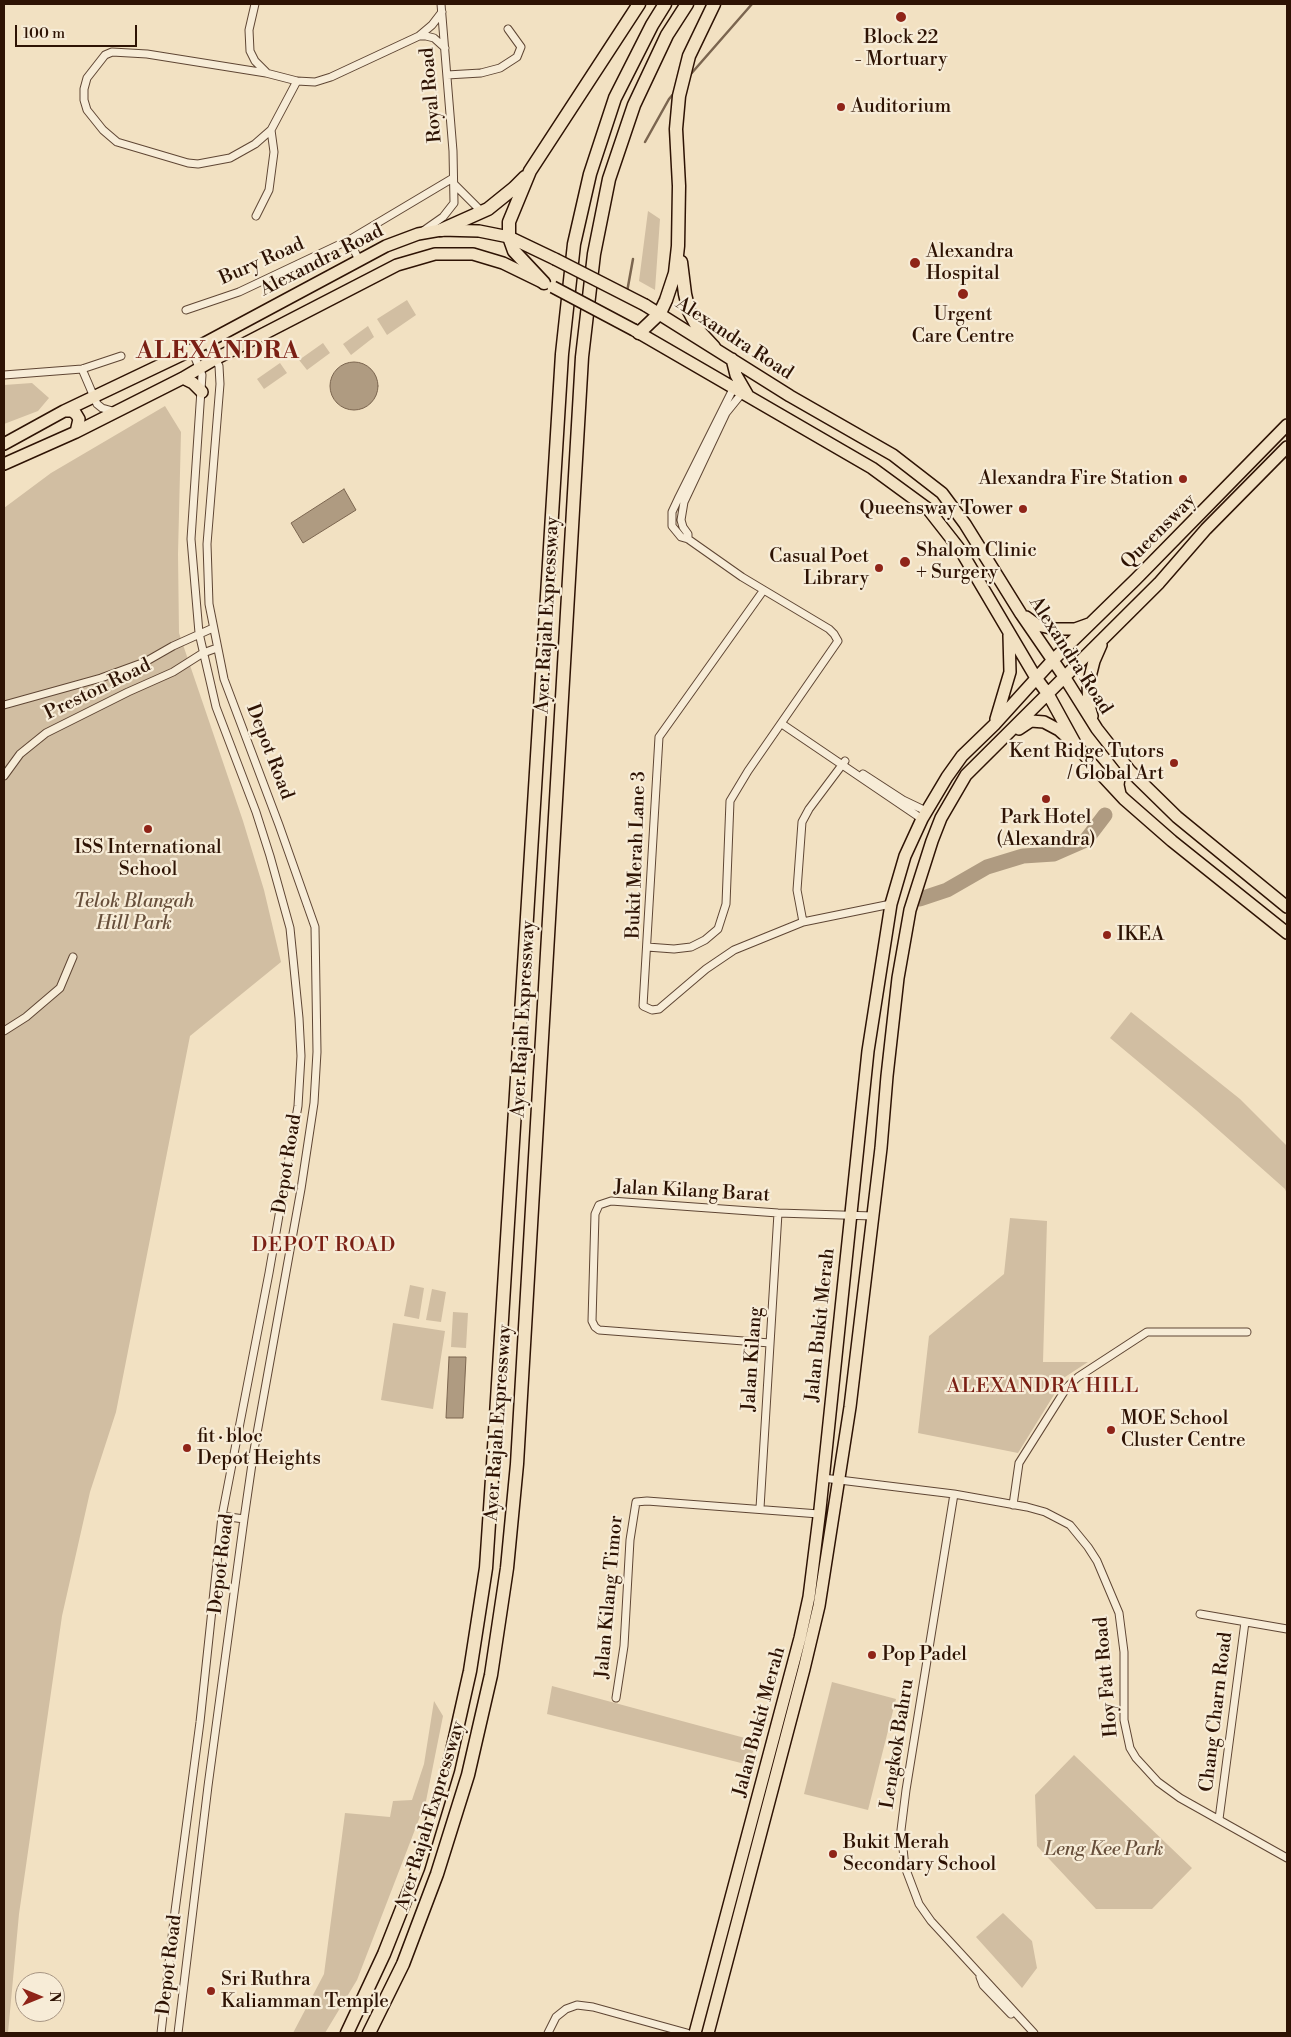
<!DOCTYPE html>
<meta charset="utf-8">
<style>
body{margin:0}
#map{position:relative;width:1291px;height:2037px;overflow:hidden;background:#f2e1c2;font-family:"Libre Bodoni",serif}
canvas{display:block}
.frame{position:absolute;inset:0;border:5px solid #2e1304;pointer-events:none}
.north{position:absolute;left:15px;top:1972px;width:50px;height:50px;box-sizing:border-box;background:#f7ecd7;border:1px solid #a79583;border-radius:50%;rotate:90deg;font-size:14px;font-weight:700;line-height:20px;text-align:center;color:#2e1304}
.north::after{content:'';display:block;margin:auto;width:18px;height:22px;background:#8f2418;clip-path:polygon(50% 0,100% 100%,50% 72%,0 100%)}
.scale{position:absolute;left:15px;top:25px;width:122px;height:22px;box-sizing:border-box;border:2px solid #2e1304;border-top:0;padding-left:6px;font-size:15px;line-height:18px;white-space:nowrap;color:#2e1304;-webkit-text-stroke:4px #f7ecd7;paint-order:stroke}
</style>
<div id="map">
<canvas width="1291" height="2037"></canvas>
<div class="frame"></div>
<div class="north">N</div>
<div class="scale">100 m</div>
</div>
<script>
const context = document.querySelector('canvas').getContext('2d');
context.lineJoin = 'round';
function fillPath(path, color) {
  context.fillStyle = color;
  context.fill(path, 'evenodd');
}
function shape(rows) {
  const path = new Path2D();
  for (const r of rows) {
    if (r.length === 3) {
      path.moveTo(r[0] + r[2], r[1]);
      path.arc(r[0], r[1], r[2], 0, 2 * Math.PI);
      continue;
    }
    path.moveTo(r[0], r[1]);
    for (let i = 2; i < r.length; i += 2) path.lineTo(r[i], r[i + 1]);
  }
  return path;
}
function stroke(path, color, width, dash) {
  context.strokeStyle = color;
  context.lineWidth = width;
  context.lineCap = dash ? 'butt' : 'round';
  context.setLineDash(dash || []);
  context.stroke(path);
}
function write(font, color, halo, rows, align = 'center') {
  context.font = font + ' "Libre Bodoni",serif';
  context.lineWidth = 4.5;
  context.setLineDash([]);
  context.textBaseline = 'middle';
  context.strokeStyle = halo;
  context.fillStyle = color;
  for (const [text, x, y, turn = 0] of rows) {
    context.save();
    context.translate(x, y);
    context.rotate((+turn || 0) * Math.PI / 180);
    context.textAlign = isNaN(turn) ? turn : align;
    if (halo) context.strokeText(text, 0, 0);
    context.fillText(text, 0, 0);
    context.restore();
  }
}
const green = shape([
 [648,211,660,219,655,290,639,281],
 [407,300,416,315,387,335,377,319],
 [368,326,374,337,351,355,343,344],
 [323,343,330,353,307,370,299,360],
 [280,363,287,373,264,389,257,379],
 [32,383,49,398,38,411,4,424,4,385],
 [165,406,181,432,178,554,179,633,243,821,264,890,281,962,190,1036,116,1412,90,1492,62,1616,19,1914,8,2033,4,2033,4,508,51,473],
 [1131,1012,1240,1099,1287,1146,1287,1194,1285,1189,1196,1110,1110,1038],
 [1010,1218,1047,1221,1043,1362,1088,1362,1065,1377,1018,1453,918,1433,929,1336,1004,1274],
 [410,1285,424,1288,419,1319,404,1316],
 [432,1289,446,1292,441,1322,426,1320],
 [453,1312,468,1313,466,1348,451,1347],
 [393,1323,445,1331,433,1409,381,1400],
 [832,1682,896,1699,868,1810,804,1794],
 [552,1686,756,1741,749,1765,547,1714],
 [434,1701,443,1716,426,1801,357,1980,325,2033,293,2033,324,1974,345,1813,390,1817,393,1801,412,1800,424,1764],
 [1074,1755,1192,1868,1152,1909,1096,1909,1037,1846,1035,1795],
 [1003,1913,1032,1941,1037,1968,1022,1988,976,1937]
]);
const water = shape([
 [354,386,24],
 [344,489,356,510,303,543,291,523,344,489],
 [449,1357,466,1357,463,1418,446,1418,449,1357]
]);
const stream = shape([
 [690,75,752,4],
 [645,142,669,99,675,92],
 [627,292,633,259]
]);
const river = shape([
 [920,899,947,890,987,867,1023,856,1054,854,1086,840,1105,815]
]);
const minor = shape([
 [255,4,249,30,250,51,255,61,266,72],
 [419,36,426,36,434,38,445,48],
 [447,75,481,73,500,68,517,57,521,47,508,29],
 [297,81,271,130,255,144,230,158,198,164,188,163,117,142,103,130,87,110,84,100,84,89,87,78,105,55,112,52,147,54,266,73,297,81,315,82,331,77,419,36,432,25,442,12],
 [454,184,482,212],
 [256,216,269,190,274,152,271,130],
 [423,231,443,217,454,203,453,151,441,4],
 [349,240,359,260],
 [186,310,239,292,349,240,453,178],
 [82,369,97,404,102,408,116,412],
 [4,375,82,369,121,356],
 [688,539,688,534,683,527,681,520,684,502,726,413,743,392],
 [763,591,659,737,643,1006,652,1010,659,1009,706,969,734,950,803,922,891,904],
 [4,705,101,678,145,662,173,646,213,628],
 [782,724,922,819],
 [863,774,903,800,926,811],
 [4,776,20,754,46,733,128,692,173,672,203,653,217,648],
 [803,922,797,890,802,822,809,809,845,761],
 [647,947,674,949,691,947,705,940,718,929,726,904,730,801,748,771,838,641,834,634,829,629,742,577,688,539,681,537,672,526,672,512,679,497,734,387],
 [4,1031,26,1017,60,988,73,957],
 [770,1343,599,1330,595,1327,592,1321,595,1214,599,1205,611,1201,778,1213,873,1216],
 [823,1478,954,1494,1027,1507,1045,1512,1070,1525,1088,1547,1097,1561,1119,1613,1124,1652,1124,1720,1130,1748,1136,1758,1158,1782,1180,1798,1287,1858],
 [954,1494,906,1790,901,1830,905,1867,919,1904,931,1921,1034,2033],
 [1013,1505,1019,1463,1067,1387,1078,1377,1147,1332,1247,1332],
 [760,1508,778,1213],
 [222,1516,244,1519],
 [1200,1614,1287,1629],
 [616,1698,624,1646,630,1540,636,1502,647,1501,819,1514],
 [1219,1819,1245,1622],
 [980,1977,983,1985,1011,2014],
 [161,2033,175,1911,200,1722,222,1516,269,1273,298,1106,301,1056,299,1018,290,928,270,856,256,812,216,707,199,633,191,539,202,375,192,350],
 [178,2033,208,1786,244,1519,254,1450,301,1189,314,1103,317,1052,315,927,279,825,224,679,209,604,207,544,220,384,219,366,207,342],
 [548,2033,556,2017,566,2009,577,2005,593,2007,687,2033]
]);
const primary = shape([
 [645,305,790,396,893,455,942,493,965,524,1021,614,1065,678,1097,729,1130,771,1177,817,1287,907],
 [634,330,872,468,928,509,961,551,1036,678,1048,694,1076,745,1098,771,1124,799,1172,841,1287,933],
 [732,359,736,375,747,394],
 [183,378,193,383,202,392],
 [64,411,72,411,76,414,79,419,76,432],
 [4,444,64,411,192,350,386,246,418,234,441,230,479,231,509,237,555,259],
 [4,464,76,432,183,378,215,359,397,265,435,254,473,254,503,263,542,282],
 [1026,617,1037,625,1055,629,1075,629,1089,624],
 [1092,716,1089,706,1088,685,1094,661,1101,645],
 [996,719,1010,672,1009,635],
 [1019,729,1031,721,1044,722,1059,730,1070,740],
 [1120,794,1118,785,1119,777,1130,771],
 [695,2033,800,1638,809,1597,820,1509,868,1051,891,904,905,856,922,819,947,777,962,756,994,725,1052,661,1136,579,1287,425],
 [708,2033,804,1669,819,1606,850,1407,881,1148,887,1076,898,978,910,910,932,841,941,818,966,775,1159,583,1206,529,1287,447]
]);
const motorway = shape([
 [441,230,488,209,514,188,525,177],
 [681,262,685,294,689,311,700,332,714,347],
 [544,283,514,251,509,237,509,222,530,171,639,4],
 [639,333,660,313,666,300,675,273,678,246,679,186,676,129,679,96,689,56,714,4],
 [347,2033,384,1954,418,1868,448,1769,470,1671,486,1568,493,1464,562,354,574,244,590,174,615,98,652,25,665,4],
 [369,2033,403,1964,437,1874,468,1775,491,1675,507,1568,517,1464,582,357,594,254,609,179,634,105,667,35,687,4]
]);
const primaryBridge = shape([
 [555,259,645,305],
 [553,287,634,330]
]);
const markers = [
 [901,17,6,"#8f2418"],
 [841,107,5,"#8f2418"],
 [915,263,6,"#8f2418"],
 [963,294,6,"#8f2418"],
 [1183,479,5,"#8f2418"],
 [1023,509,5,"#8f2418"],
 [905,562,6,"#8f2418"],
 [879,568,5,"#8f2418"],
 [1174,763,5,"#8f2418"],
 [1046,799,5,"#8f2418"],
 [148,829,5,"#8f2418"],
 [1107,935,5,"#8f2418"],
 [1111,1430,5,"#8f2418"],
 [187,1448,5,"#8f2418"],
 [872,1655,5,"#8f2418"],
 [833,1854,5,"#8f2418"],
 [211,1991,5,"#8f2418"]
];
const poiNames = [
 ["Block 22",901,38,"center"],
 ["- Mortuary",901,60,"center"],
 ["Auditorium",851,107],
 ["Alexandra",926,252],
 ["Hospital",926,274],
 ["Urgent",963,315,"center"],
 ["Care Centre",963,337,"center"],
 ["Alexandra Fire Station",1173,479,"right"],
 ["Queensway Tower",1013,509,"right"],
 ["Shalom Clinic",916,551],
 ["+ Surgery",916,573],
 ["Casual Poet",869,557,"right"],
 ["Library",869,579,"right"],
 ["Kent Ridge Tutors",1164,752,"right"],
 ["/ Global Art",1164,774,"right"],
 ["Park Hotel",1046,818,"center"],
 ["(Alexandra)",1046,840,"center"],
 ["ISS International",148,848,"center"],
 ["School",148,870,"center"],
 ["IKEA",1117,935],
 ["MOE School",1121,1419],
 ["Cluster Centre",1121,1441],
 ["fit · bloc",197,1437],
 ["Depot Heights",197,1459],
 ["Pop Padel",882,1655],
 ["Bukit Merah",843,1843],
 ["Secondary School",843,1865],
 ["Sri Ruthra",221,1980],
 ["Kaliamman Temple",221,2002]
];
const streetNames = [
 ["Royal Road",432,95,-95],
 ["Alexandra Road",322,261,-27],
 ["Bury Road",262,262,-24],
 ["Alexandra Road",734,339,33],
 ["Queensway",1159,532,-45],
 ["Ayer Rajah Expressway",548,615,-87],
 ["Alexandra Road",1070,656,57],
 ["Preston Road",98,690,-26],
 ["Depot Road",269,752,69],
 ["Bukit Merah Lane 3",637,855,-88],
 ["Ayer Rajah Expressway",524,1019,-87],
 ["Depot Road",288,1164,-81],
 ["Jalan Kilang Barat",692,1192,3],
 ["Jalan Bukit Merah",821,1325,-84],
 ["Jalan Kilang",753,1359,-86],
 ["Ayer Rajah Expressway",499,1423,-86],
 ["Depot Road",222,1564,-83],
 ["Jalan Kilang Timor",610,1597,-85],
 ["Hoy Fatt Road",1107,1677,-95],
 ["Chang Charn Road",1217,1712,-83],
 ["Jalan Bukit Merah",760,1722,-75],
 ["Lengkok Bahru",898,1744,-81],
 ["Ayer Rajah Expressway",431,1816,-73],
 ["Depot Road",170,1965,-83]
];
const parkNames = [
 ["Telok Blangah",134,902],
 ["Hill Park",134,924],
 ["Leng Kee Park",1104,1850]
];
const neighbourhoodNames = [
 ["DEPOT ROAD",324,1246],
 ["ALEXANDRA HILL",1043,1387]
];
const districtNames = [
 ["ALEXANDRA",218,352]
];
fillPath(green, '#d1bea2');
fillPath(water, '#af9b81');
stroke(water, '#7b654f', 1);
stroke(stream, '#7b654f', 2.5);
stroke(river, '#af9b81', 15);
stroke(minor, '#5f4634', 9);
stroke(primary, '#2e1304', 14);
stroke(motorway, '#2e1304', 15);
stroke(minor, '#f7ecd7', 7);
stroke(primary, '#f2e1c2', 11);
stroke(motorway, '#f2e1c2', 12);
stroke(primaryBridge, '#2e1304', 14, []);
stroke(primaryBridge, '#f2e1c2', 11);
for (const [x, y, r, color] of markers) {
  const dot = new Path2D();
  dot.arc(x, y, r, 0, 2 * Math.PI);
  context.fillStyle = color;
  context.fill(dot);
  stroke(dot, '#f7ecd7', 2);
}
write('19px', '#2e1304', '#f7ecd7', poiNames, 'left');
write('19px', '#2e1304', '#f7ecd7', streetNames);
write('italic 19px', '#674f3b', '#f7ecd7', parkNames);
context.letterSpacing = '1px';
write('20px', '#7a1f14', '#f7ecd7', neighbourhoodNames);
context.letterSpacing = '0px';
context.letterSpacing = '1px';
write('bold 24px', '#7a1f14', '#f7ecd7', districtNames);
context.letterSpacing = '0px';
</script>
